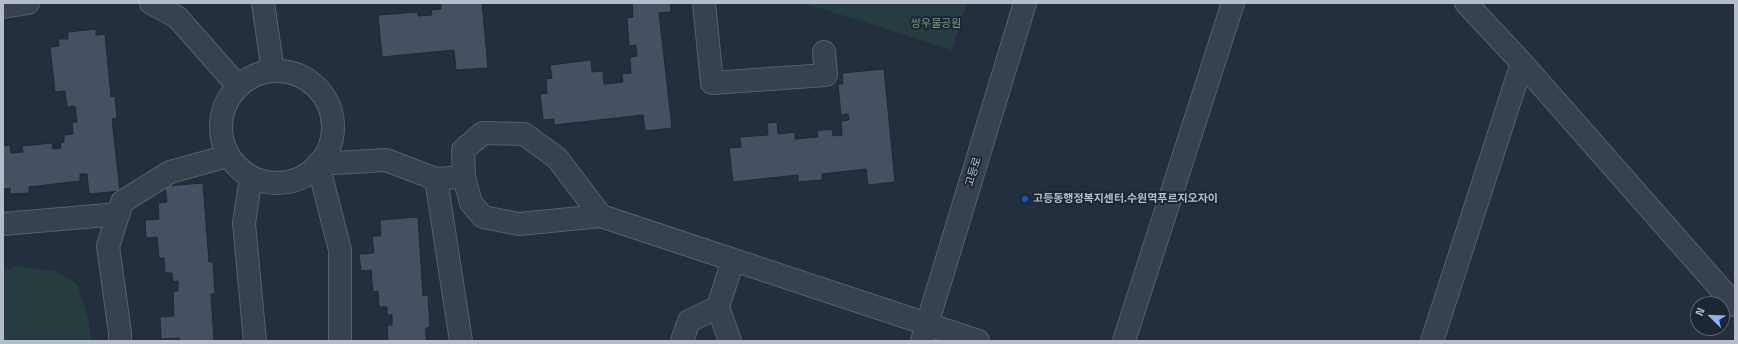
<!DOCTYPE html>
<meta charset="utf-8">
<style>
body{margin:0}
#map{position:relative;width:1738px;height:344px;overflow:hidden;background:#242f3e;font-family:"Titillium Web",sans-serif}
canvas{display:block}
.frame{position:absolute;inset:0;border:4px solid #b4bcc9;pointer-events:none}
.north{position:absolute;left:1690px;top:296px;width:40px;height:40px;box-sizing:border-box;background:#1d2633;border:1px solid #59626f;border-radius:50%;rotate:293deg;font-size:11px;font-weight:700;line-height:16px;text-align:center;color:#b4bcc9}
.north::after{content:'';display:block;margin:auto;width:14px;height:18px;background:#8ab4f8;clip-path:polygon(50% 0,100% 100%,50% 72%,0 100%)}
</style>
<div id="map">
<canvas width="1738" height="344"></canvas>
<div class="frame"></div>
<div class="north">N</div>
</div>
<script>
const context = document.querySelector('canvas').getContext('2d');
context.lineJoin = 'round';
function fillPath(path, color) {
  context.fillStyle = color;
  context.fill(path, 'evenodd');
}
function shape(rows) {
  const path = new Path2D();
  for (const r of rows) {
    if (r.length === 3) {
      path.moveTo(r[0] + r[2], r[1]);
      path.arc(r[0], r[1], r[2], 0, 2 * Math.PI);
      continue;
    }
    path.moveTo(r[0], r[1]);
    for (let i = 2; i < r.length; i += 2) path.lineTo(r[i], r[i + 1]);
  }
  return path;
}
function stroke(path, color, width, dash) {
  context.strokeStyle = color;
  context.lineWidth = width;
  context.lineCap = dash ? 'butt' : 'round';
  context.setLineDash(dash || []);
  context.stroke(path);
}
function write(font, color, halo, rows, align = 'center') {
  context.font = font + ' "Titillium Web","Noto Sans KR",sans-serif';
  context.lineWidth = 4;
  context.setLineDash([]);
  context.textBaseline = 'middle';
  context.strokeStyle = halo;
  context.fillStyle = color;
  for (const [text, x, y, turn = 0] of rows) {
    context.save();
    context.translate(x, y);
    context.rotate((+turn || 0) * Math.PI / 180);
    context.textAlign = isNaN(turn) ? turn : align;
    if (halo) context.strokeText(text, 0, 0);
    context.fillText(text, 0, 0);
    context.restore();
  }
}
const green = shape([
 [804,3,967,3,952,50],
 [15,266,54,271,77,284,89,321,90,341,3,341,3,272]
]);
const building = shape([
 [441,3,482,3,488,68,456,70,454,50,382,57,378,15,418,12,418,16,432,15,431,10,441,9,441,3],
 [632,3,670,3,671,12,659,13,672,128,645,131,643,115,554,125,554,119,543,120,540,94,547,93,546,79,552,78,550,65,591,60,592,72,603,71,604,84,623,82,622,74,631,73,630,57,637,56,636,45,629,46,627,18,633,17,632,3],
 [96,29,96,35,105,34,111,97,115,96,117,118,112,119,120,191,89,194,87,174,80,174,80,181,29,187,29,193,10,194,10,188,3,189,3,146,10,145,11,153,23,152,22,146,52,143,53,149,61,148,60,143,64,142,64,135,73,134,72,122,77,122,75,106,67,107,65,91,55,92,50,47,59,46,58,39,68,39,68,32,96,29],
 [884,69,895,182,868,185,866,169,822,174,822,180,798,182,798,175,733,182,729,148,741,147,740,137,768,135,767,123,777,122,778,134,795,132,795,139,818,137,817,131,832,129,833,136,842,135,841,121,849,120,848,114,841,115,838,84,843,84,842,73,884,69],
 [203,183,209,262,213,262,215,294,211,294,214,341,180,341,179,338,161,339,160,317,174,316,173,291,178,291,178,281,173,282,172,273,165,273,164,258,159,258,157,237,146,238,145,220,159,219,158,203,167,202,165,186,203,183],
 [418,217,423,296,428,295,430,327,426,328,426,341,388,341,387,325,392,325,392,315,387,315,387,307,379,307,378,291,373,292,371,270,361,271,359,254,374,253,372,236,381,236,380,220,418,217]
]);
const minor = shape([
 [151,3,177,17,238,86],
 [263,3,273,71],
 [704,3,712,83,826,75,824,52],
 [1466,3,1522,63,1735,305],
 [3,7,28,3],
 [277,127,56],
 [251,177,244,223,255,341],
 [450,178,436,179,461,341],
 [601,216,557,158,524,134,483,133,463,150,464,177,471,203,483,217,519,224,601,216,978,341],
 [3,224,119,214],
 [120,341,120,333,108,246,122,202,170,172,228,156],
 [340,341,340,250,318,164,386,160,436,179],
 [682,341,689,321,718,307],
 [730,341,718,307,733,260],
 [922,341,1025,3],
 [1124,341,1233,3],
 [1432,341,1522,63]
]);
const markers = [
 [1025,199,4,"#1a4fb4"]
];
const parkNames = [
 ["쌍우물공원",936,24]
];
const streetNames = [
 ["고등로",974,172,-73]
];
const poiNames = [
 ["고등동행정복지센터.수원역푸르지오자이",1033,199]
];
fillPath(green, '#263c3f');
fillPath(building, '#455162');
stroke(building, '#1f2835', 1);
stroke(minor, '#565f6c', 24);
stroke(minor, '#38414e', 22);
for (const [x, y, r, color] of markers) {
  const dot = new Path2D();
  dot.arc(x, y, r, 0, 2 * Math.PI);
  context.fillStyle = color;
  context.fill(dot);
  stroke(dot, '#1d2633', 1.5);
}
write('11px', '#6b9a76', '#1d2633', parkNames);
write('11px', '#b4bcc9', '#1d2633', streetNames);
write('bold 11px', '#b4bcc9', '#1d2633', poiNames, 'left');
</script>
